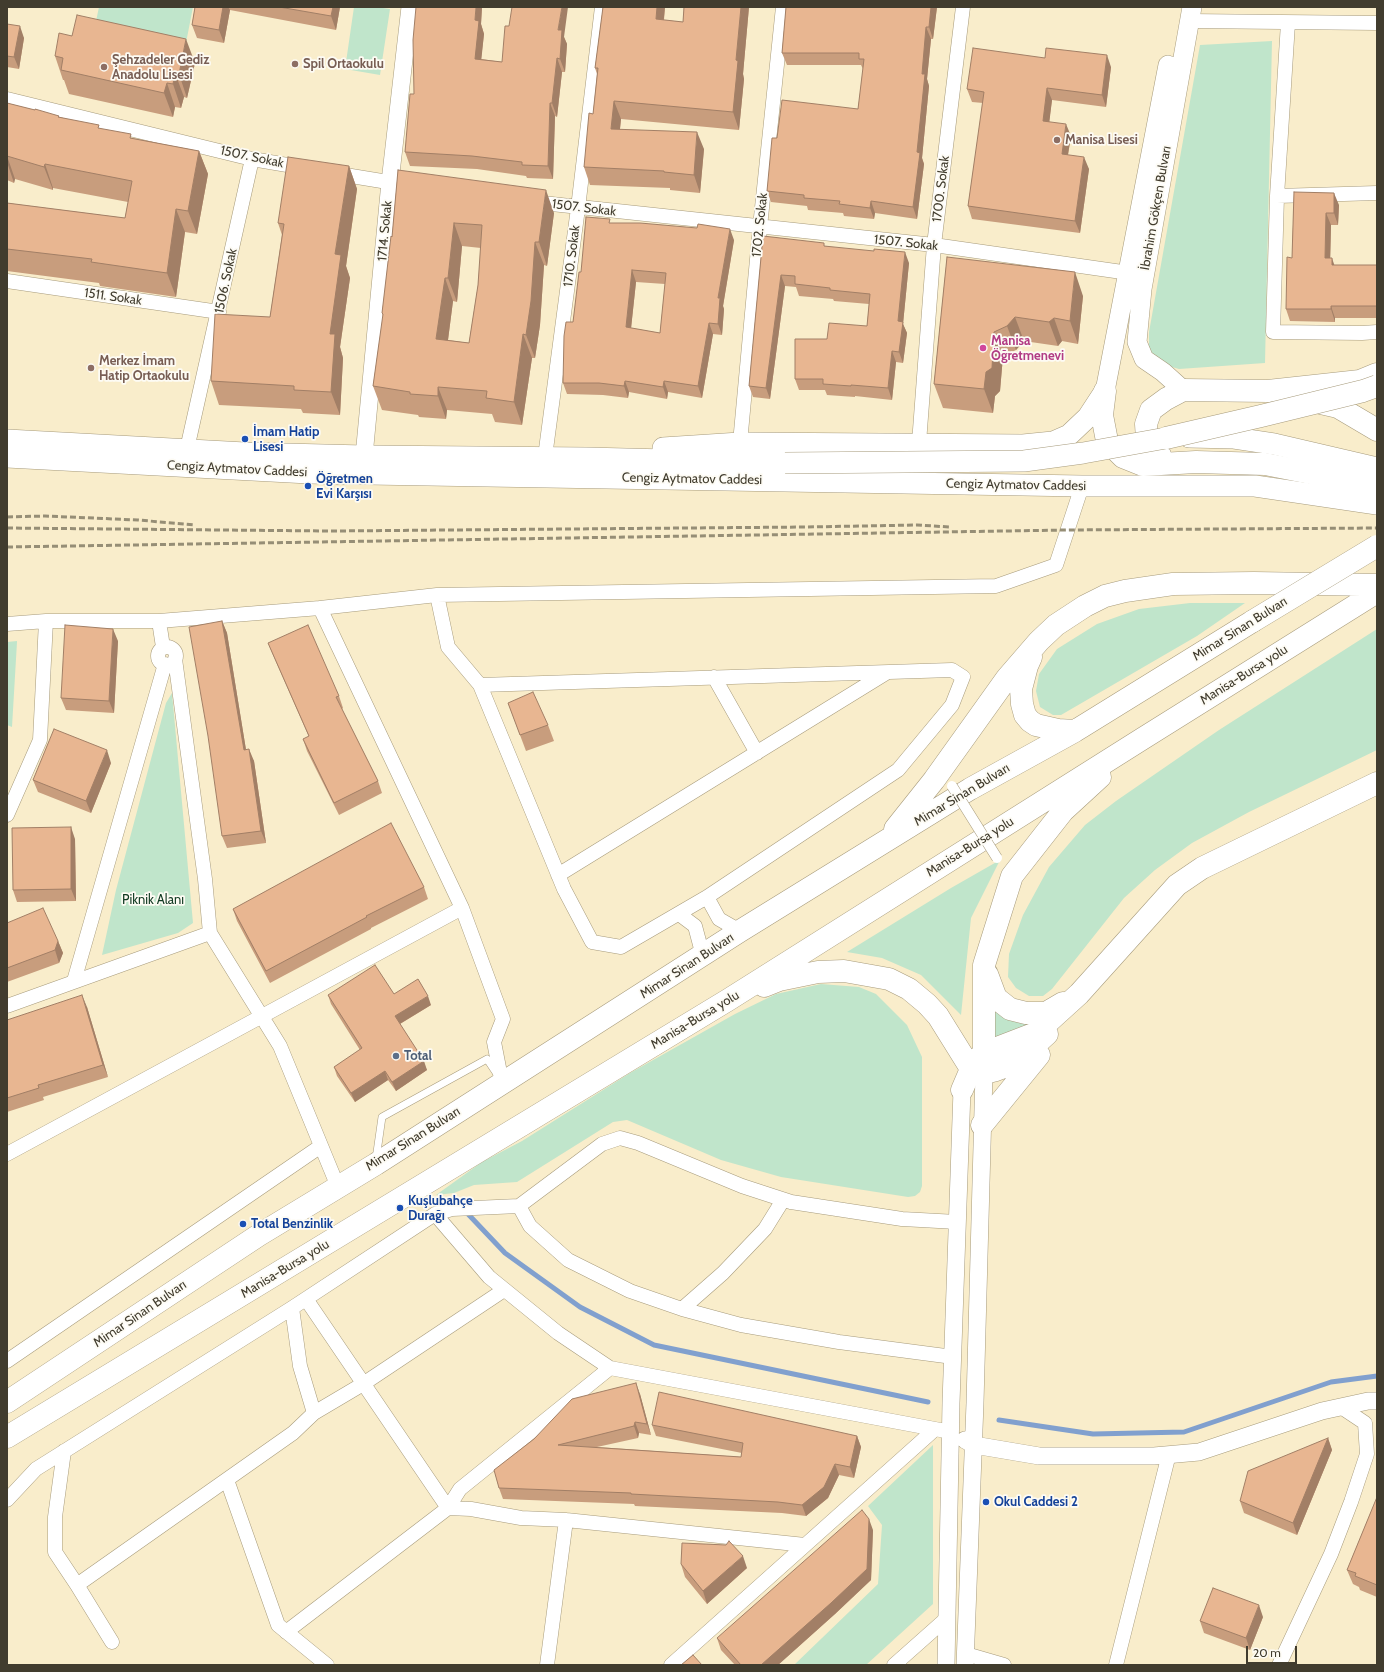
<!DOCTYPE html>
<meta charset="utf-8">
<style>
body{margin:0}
#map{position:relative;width:1384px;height:1672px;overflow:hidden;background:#f9edcb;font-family:Cabin,sans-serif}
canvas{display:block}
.frame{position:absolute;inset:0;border:8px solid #413c2e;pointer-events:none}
.scale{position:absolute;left:1246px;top:1646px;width:51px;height:18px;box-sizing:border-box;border:2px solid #413c2e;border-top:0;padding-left:5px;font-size:12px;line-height:14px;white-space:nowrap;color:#413c2e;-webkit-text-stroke:3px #fdfbf4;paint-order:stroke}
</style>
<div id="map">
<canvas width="1384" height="1672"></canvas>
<div class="frame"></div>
<div class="scale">20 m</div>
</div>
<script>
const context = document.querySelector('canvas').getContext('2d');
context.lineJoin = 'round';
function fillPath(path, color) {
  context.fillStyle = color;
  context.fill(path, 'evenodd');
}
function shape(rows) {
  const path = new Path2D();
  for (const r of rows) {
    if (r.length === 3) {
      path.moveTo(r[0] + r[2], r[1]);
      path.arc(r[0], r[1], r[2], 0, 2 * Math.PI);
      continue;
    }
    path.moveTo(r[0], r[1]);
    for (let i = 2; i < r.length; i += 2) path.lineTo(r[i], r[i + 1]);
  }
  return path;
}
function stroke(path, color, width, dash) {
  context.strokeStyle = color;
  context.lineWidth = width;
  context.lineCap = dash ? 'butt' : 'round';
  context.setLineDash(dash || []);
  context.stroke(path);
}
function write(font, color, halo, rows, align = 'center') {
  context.font = font + ' Cabin,sans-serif';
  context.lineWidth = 3.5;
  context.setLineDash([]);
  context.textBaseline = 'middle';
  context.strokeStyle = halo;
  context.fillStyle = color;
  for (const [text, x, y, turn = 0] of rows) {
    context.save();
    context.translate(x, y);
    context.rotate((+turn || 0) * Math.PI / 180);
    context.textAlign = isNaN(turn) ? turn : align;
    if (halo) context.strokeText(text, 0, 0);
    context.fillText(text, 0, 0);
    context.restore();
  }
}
const green = shape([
 [99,7,193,7,185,48,95,26],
 [354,7,376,7,390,9,380,75,345,69],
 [1272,41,1265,363,1179,369,1162,364,1149,351,1149,332,1200,45],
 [1190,603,1245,603,1197,636,1061,715,1053,715,1040,707,1036,691,1039,674,1057,649,1097,624,1139,609],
 [1377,629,1377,750,1249,812,1192,843,1155,870,1124,898,1052,989,1043,996,1029,996,1016,988,1008,977,1009,954,1023,915,1049,867,1085,825,1116,801,1219,730],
 [17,641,17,642,12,727,7,725,7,642],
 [172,693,193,923,178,933,102,955,116,890,166,703],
 [1000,860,971,918,961,1015,921,975,882,958,847,952,951,888],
 [821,984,859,987,876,994,907,1025,922,1057,922,1186,920,1192,915,1196,908,1197,781,1177,721,1160,627,1120,613,1122,517,1182,474,1185,454,1193,436,1195,482,1162,522,1141,630,1073,735,1014,776,994],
 [994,1011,1007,1019,1037,1023,993,1040],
 [933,1445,933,1604,866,1665,794,1665,878,1584,882,1525,868,1506]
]);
const stream = shape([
 [468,1214,505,1253,580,1307,654,1345,928,1402],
 [999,1420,1093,1434,1184,1432,1331,1382,1377,1376]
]);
const service = shape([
 [376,1159,382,1117,487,1059,497,1074]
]);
const minor = shape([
 [1189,21,1377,23],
 [1288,23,1277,196,1273,332,1362,333,1377,332],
 [7,99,252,159,305,168],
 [333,173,400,184],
 [1277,196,1377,193],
 [533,202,934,245,1136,274],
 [7,281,219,312],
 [740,443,760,227,783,7],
 [919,443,934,245,963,7],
 [187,449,252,159],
 [545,457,578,208,602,7],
 [437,595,448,647,480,685,564,889,592,942,621,947,707,897,898,770,952,705,963,677,952,670,480,685],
 [159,621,163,647],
 [7,624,46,621,159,621,320,608],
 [167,656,9],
 [175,659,205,879,210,933,280,1046,338,1187],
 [714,677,757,753],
 [7,815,40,740,46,621],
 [558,875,886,673],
 [707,897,719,919,740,931],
 [679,914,695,926,703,956],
 [74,981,165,664],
 [7,1006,210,933],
 [502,1083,494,1042,503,1019,462,908,320,608,437,595,996,586,1056,565,1082,486],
 [7,1154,462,908],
 [519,1206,530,1226,568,1260,630,1291,682,1309,741,1325,839,1342,953,1357],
 [435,1214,489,1277,558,1333,610,1368,951,1432],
 [306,1299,448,1508,460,1489,610,1368],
 [682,1309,723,1273,765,1229,783,1200],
 [7,1361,321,1146],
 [314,1413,363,1384,504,1290],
 [64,1451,55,1517,55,1552,77,1585,112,1642],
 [227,1480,278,1625,327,1665],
 [7,1500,36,1469,292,1308,435,1214,452,1209,519,1206,602,1144,620,1138,638,1143,742,1186,791,1202,902,1219,957,1222],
 [77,1585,293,1433,314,1413,300,1366,292,1308],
 [286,1632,448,1508,471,1509,521,1518,566,1520,805,1545],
 [966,1654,1004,1665],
 [547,1665,566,1520],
 [671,1665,934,1430],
 [894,1665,947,1618],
 [1116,1665,1169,1454],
 [1279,1665,1331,1554,1351,1502,1367,1454,1365,1423,1341,1407]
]);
const tertiary = shape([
 [364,456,390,182,410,7],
 [965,1440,974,1445,1039,1456,1154,1456,1199,1452,1322,1411,1368,1401,1377,1401],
 [946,1665,951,1403,962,1090],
 [965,1665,975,1403,984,1073]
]);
const secondary = shape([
 [1183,390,1163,372,1144,359,1137,342,1142,289,1192,7],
 [1105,391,1168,65]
]);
const primary = shape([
 [1189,437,1234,438,1274,444,1377,468],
 [7,440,245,453,364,456,587,458,785,463],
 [663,448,740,443,1023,445,1053,442,1069,435,1088,417,1105,391],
 [7,457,309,473,1082,486,1255,486,1377,504]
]);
const trunk = shape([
 [1105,391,1102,415,1107,441,1123,457,1143,465,1196,462,1265,464,1336,478,1377,483],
 [1312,401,1338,407,1377,430],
 [1160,455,1152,449,1147,439,1146,424,1151,410,1166,399,1183,390,1268,391,1360,381,1377,374],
 [1031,657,1027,666,1021,689,1022,704,1025,715,1030,721,1036,725,1058,730,1075,731],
 [895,829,934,780,1007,678,1039,641,1056,625,1085,606,1105,596,1125,591,1173,584,1254,583,1377,585],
 [987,974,996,998,1010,1009,1026,1013,1046,1013,1063,1003],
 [764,986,779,980,818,972,844,971,889,979,909,989,927,1004,938,1016,971,1069,977,1072,984,1073,996,1070,1015,1063,1047,1034],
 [984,1067,984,965,1012,876,1063,811,1100,777],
 [962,1090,971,1069,976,1060,984,1053,1036,1033,1079,994,1177,885,1202,868,1377,783],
 [982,1125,1039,1055],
 [7,1402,259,1235,376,1164,740,931,970,789,1075,731,1253,621],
 [7,1437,728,1000,1142,739,1377,592]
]);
const rail = shape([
 [7,517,45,516,138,520,195,525],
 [7,528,332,531,805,527,917,525,949,527],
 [7,547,1067,530,1377,528]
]);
const pedestrianBridge = shape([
 [952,786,997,858]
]);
const primaryBridge = shape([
 [785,463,1024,461,1083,453,1166,438]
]);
const trunkBridge = shape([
 [1166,438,1261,416,1363,391,1377,386],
 [1253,621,1377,546]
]);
const wall = shape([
 [195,7,340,7,336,30,230,10,224,43,197,38,192,25],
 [482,7,481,24,484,34,481,59,502,62,564,37,567,44,565,72,562,72,557,117,555,116,553,179,527,178,526,176,477,169,410,166,405,152,414,94],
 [603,7,665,7,664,20,683,22,684,7,749,7,743,74,744,79,739,130,621,119,620,129,704,149,700,193,670,190,670,188,590,185,584,167,593,114,597,74,595,68],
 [786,7,937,7,933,39,931,39,927,79,929,86,922,158,924,164,917,219,875,213,874,219,844,216,843,213,808,210,807,206,771,202,767,191,777,138,858,109,863,69,861,65,787,65,782,53],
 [7,24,24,38,19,69,7,67],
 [55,56,195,63,187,98,184,97,181,108,175,107,173,117,69,94,64,80,63,80],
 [1111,67,1106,107,1052,100,1049,122,1071,136,1068,155,1089,169,1080,233,972,219,968,206,983,103,972,102,967,89],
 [7,103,60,117,132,138,199,151,208,174,197,234,185,232,176,297,100,286,99,283,7,271,7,203,125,218,128,202,53,188,53,190,15,179,14,183,7,180],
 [349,166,357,189,346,266,350,278,340,347,343,358,340,415,303,413,301,409,219,405,211,381,270,317,282,235,278,223],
 [398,170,554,213,547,266,544,265,540,325,535,358,532,358,522,425,495,422,492,414,447,410,446,419,419,417,418,415,382,410,373,386,383,316,382,313,392,237],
 [462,246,481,248,478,285,469,343,448,340,453,301,457,302],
 [1294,192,1339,205,1338,225,1331,225,1330,258,1334,265,1377,265,1377,318,1335,318,1335,322,1290,321,1286,309,1292,258],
 [611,223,734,240,723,306,724,309,722,335,713,334,702,398,668,392,667,399,629,392,628,398,603,395,567,394,563,383,581,272],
 [636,282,665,284,660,333,631,328],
 [763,236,825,246,909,263,903,324,907,333,903,363,896,362,892,400,855,396,855,397,827,395,825,390,799,390,795,379,827,339,867,326,869,304,834,301,833,299,799,296,796,287,785,286,770,399,753,397,749,386],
 [947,257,1083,296,1078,344,1062,341,1058,346,1024,341,1016,350,1003,356,1000,391,995,396,993,413,943,408,934,384],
 [222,621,227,633,246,750,254,761,266,843,227,848,222,836],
 [118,641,114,713,66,710,61,698],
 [268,643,339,696,343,708,342,709,378,781,382,793,339,815,307,751,303,739,309,737,273,655],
 [508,703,548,725,554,741,526,751],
 [111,763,91,813,38,792,33,780],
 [75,839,76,901,17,902,13,890],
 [424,887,428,899,371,928,371,929,270,983,237,921,233,909],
 [7,923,58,941,63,953,59,963,7,982],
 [394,994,431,1005,400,1024,427,1070,396,1091,388,1080,355,1102,337,1076,334,1067,360,1050,331,1004,328,995],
 [87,1007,108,1077,43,1097,44,1100,7,1112,7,1020],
 [640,1394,651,1435,639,1433,638,1438,597,1447,741,1457,742,1453,656,1436,652,1425,857,1436,861,1447,854,1478,839,1475,828,1498,806,1516,782,1513,635,1506,634,1504,503,1499,499,1488,494,1470],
 [1328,1438,1332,1450,1297,1535,1244,1513,1240,1501],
 [1377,1497,1377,1597,1360,1590,1359,1587,1353,1584,1347,1570],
 [873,1530,871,1580,835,1614,778,1665,735,1665,721,1650,717,1638],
 [681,1564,747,1568,707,1604,685,1577],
 [1263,1617,1250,1650,1204,1633,1200,1621]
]);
const shadedWall = shape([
 [223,7,228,7,230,10,224,43,219,30],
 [333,7,340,7,336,30,331,16],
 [476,7,482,7,481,24,484,34,480,72,475,59,475,20],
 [562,7,568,7,564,37,567,44,565,72,560,59,558,30],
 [657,7,665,7,662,37,656,19],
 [741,7,749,7,743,74,744,79,739,130,733,112,736,60],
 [931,7,937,7,933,39,929,27],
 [20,26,24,38,19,69,14,57],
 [926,27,931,39,927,79,929,86,922,158,924,164,917,219,913,207,917,152,922,74],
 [186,39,195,63,187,98,179,74],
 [1107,55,1111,67,1106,107,1102,95],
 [557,58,562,72,557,117,552,103],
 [175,73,184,97,181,108,173,84],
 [167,83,175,107,173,117,164,93],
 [1047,88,1052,100,1048,133,1043,121],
 [614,101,621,119,618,147,611,129],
 [550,103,555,116,553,179,548,166],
 [1066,124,1071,136,1066,166,1062,154],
 [697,132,704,149,700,193,694,175],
 [199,151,208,174,197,234,188,211],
 [7,156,15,179,14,183,7,162],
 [1084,157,1089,169,1080,233,1075,221],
 [45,164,53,188,53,190,44,167],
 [349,166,357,189,346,266,350,278,340,347,343,358,340,415,331,392,330,334,335,254],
 [546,190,554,213,547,266,539,242],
 [1334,193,1339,205,1338,225,1334,213],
 [871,201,875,213,874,219,870,208],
 [176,209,185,232,176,297,167,273],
 [1326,213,1331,225,1330,270,1325,258],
 [454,223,462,246,457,302,448,278],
 [730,229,734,240,723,306,724,309,722,335,718,324,718,298],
 [535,242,544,265,540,325,535,358,526,335],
 [905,252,909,263,903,324,907,333,903,363,899,352,898,321],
 [1332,258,1336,270,1332,265],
 [632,270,636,282,630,338,626,327],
 [1075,272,1083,296,1078,344,1070,321],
 [781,275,785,286,770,399,766,388],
 [445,278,453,301,445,363,436,339],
 [1331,306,1335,318,1335,322,1331,309],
 [1015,317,1024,341,1016,350,1007,326],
 [1054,318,1062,341,1058,346,1049,322],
 [709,323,713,334,702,398,698,386],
 [994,332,1003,356,1000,391,995,396,993,413,984,389,986,372],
 [523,334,532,358,522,425,514,402],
 [892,351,896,362,892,400,888,388],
 [625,381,629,392,628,398,624,386],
 [664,381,668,392,667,399,663,387],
 [438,387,447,410,446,419,438,396],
 [222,621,227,633,248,762,244,750],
 [113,629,118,641,114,713,109,701],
 [249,749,254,761,266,843,261,831],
 [107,750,111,763,91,813,86,801],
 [71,827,75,839,76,901,71,889],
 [58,941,63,953,59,963,55,950],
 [82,995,87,1007,108,1077,103,1065],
 [428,996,431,1005,398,1025,395,1016],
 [424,1061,427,1070,396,1091,392,1082],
 [385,1071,388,1080,355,1102,351,1093],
 [636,1383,640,1394,651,1435,647,1424],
 [635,1422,639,1433,638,1438,634,1426],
 [857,1436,861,1447,854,1478,850,1467],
 [1328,1438,1332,1450,1297,1535,1293,1523],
 [835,1464,839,1475,828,1498,806,1516,802,1505],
 [869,1519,873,1530,871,1580,835,1614,778,1665,761,1665],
 [743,1556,747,1568,707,1604,703,1591],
 [1259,1605,1263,1617,1250,1650,1246,1638]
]);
const building = shape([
 [195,7,223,7,219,30,192,25,195,7],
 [279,7,333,7,331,16,279,7],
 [416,7,476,7,475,20,479,21,475,59,502,62,505,26,509,26,512,7,562,7,558,30,562,30,560,59,557,58,552,103,550,103,548,166,522,165,522,162,472,156,405,152,410,94,414,94,413,40,416,7],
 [603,7,657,7,656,19,683,22,684,7,741,7,736,60,738,61,733,112,614,101,611,129,697,132,694,175,664,172,664,171,584,167,589,113,593,114,598,68,595,68,603,7],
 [786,7,931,7,929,27,926,27,922,74,925,74,917,152,920,153,913,207,871,201,870,208,839,204,840,201,804,198,804,195,767,191,772,138,777,138,782,100,858,109,864,59,859,59,859,53,782,53,786,7],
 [77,15,186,39,179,74,175,73,173,84,167,83,164,93,61,70,63,58,55,56,59,33,72,36,77,15],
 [7,24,20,26,14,57,7,56,7,24],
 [973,48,1045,58,1046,48,1107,55,1102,95,1047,88,1043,121,1066,124,1062,154,1084,157,1075,221,968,206,984,92,967,89,973,48],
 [7,103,35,110,35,109,59,116,58,117,99,125,98,128,131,134,130,138,199,151,188,211,176,209,167,273,91,262,92,259,7,249,7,203,125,218,132,181,45,164,44,167,7,156,7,103],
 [288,157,349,166,335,254,341,255,330,334,335,334,331,392,294,390,294,386,211,381,215,314,270,317,284,224,278,223,288,157],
 [398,170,546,190,539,242,535,242,531,301,526,335,523,334,514,402,486,398,487,391,438,387,438,396,410,394,410,392,373,386,383,314,382,313,391,236,392,237,398,170],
 [454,223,482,225,478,285,469,343,436,339,445,278,448,278,454,223],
 [1294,192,1334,193,1334,213,1326,213,1325,258,1332,258,1332,265,1377,265,1377,306,1331,306,1331,309,1286,309,1287,257,1292,258,1294,192],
 [586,217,610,219,609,223,640,223,697,228,698,224,730,229,718,298,720,298,718,324,709,323,698,386,664,381,663,387,625,381,624,386,599,383,563,383,564,336,566,322,573,322,579,272,581,272,586,217],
 [632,270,666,273,660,333,626,327,632,270],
 [763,236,824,243,824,246,874,251,874,249,905,252,898,321,903,322,899,352,892,351,888,388,851,385,851,386,823,384,823,379,795,379,795,339,827,339,829,323,867,326,870,294,830,290,830,288,795,284,795,276,781,275,766,388,749,386,763,236],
 [947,257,1075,272,1070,321,1054,318,1049,322,1015,317,1007,326,994,332,992,368,986,372,984,389,934,384,947,257],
 [222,621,244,750,249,749,261,831,222,836,208,736,189,627,222,621],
 [65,625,113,629,109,701,61,698,65,625],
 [308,625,339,696,336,697,378,781,334,803,303,739,309,736,268,643,308,625],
 [533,692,548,725,520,735,508,703,533,692],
 [54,729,107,750,86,801,33,780,54,729],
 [391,823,424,887,366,916,367,917,266,971,233,909,391,823],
 [71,827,71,889,13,890,12,828,71,827],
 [43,908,58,941,55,950,7,968,7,923,43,908],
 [375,965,394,994,418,979,428,996,395,1016,424,1061,392,1082,385,1071,351,1093,334,1067,362,1048,328,995,375,965],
 [82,995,103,1065,38,1085,39,1088,7,1098,7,1020,82,995],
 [636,1383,647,1424,635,1422,634,1426,558,1445,741,1457,743,1443,652,1425,659,1392,857,1436,850,1467,835,1464,824,1487,802,1505,778,1502,631,1494,631,1493,499,1488,494,1470,534,1439,572,1399,636,1383],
 [1328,1438,1293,1523,1240,1501,1248,1471,1328,1438],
 [1377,1497,1377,1585,1355,1576,1356,1573,1347,1570,1377,1497],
 [862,1510,869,1519,867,1569,831,1603,761,1665,741,1665,717,1638,862,1510],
 [729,1541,743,1556,703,1591,681,1564,682,1543,726,1545,729,1541],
 [1213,1588,1259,1605,1246,1638,1200,1621,1213,1588],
 [693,1655,702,1665,681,1665,693,1655]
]);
const markers = [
 [295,64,4,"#8d6e63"],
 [104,67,4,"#8d6e63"],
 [1057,140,4,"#8d6e63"],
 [983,348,4,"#d1479c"],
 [91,368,4,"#8d6e63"],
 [245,439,4,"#1a4fb4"],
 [308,486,4,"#1a4fb4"],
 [396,1056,4,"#5c6f8a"],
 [400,1208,4,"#1a4fb4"],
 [243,1224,4,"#1a4fb4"],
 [986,1502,4,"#1a4fb4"]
];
const educationNames = [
 ["Şehzadeler Gediz",112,60],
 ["Anadolu Lisesi",112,75],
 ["Spil Ortaokulu",303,64],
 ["Manisa Lisesi",1065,140],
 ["Merkez İmam",99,361],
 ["Hatip Ortaokulu",99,376]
];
const streetNames = [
 ["1507. Sokak",252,157,12],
 ["1700. Sokak",941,189,-83],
 ["1507. Sokak",584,208,7],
 ["İbrahim Gökçen Bulvarı",1156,208,-80],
 ["1702. Sokak",760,225,-84],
 ["1714. Sokak",385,231,-85],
 ["1507. Sokak",906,243,6],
 ["1710. Sokak",572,256,-83],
 ["1506. Sokak",226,281,-78],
 ["1511. Sokak",113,297,8],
 ["Cengiz Aytmatov Caddesi",237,469,3],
 ["Cengiz Aytmatov Caddesi",692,479,1],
 ["Cengiz Aytmatov Caddesi",1016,485,1],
 ["Mimar Sinan Bulvarı",1240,629,-32],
 ["Manisa-Bursa yolu",1244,675,-32],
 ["Mimar Sinan Bulvarı",962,795,-31],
 ["Manisa-Bursa yolu",970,847,-32],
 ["Mimar Sinan Bulvarı",687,966,-33],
 ["Manisa-Bursa yolu",695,1020,-31],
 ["Mimar Sinan Bulvarı",413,1139,-32],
 ["Manisa-Bursa yolu",285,1269,-31],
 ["Mimar Sinan Bulvarı",140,1314,-34]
];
const hotelNames = [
 ["Manisa",991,341],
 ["Öğretmenevi",991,356]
];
const transitNames = [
 ["İmam Hatip",253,432],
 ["Lisesi",253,447],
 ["Öğretmen",316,479],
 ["Evi Karşısı",316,494],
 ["Kuşlubahçe",408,1201],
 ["Durağı",408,1216],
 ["Total Benzinlik",251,1224],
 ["Okul Caddesi 2",994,1502]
];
const parkNames = [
 ["Piknik Alanı",153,900]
];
const serviceNames = [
 ["Total",404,1056]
];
fillPath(green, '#c0e5cb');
stroke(stream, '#81a0ce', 5);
stroke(service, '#a79b7c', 8);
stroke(minor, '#a79b7c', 15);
stroke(tertiary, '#a79b7c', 18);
stroke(secondary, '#a79b7c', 20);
stroke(primary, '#a79b7c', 22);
stroke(trunk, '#a79b7c', 23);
stroke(service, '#fff', 7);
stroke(minor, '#fff', 14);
stroke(tertiary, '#fff', 17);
stroke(secondary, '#fff', 19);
stroke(primary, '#fff', 21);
stroke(trunk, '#fff', 22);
stroke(rail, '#968e76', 3, [6, 3]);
stroke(pedestrianBridge, '#a79b7c', 11, []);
stroke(primaryBridge, '#a79b7c', 22, []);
stroke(trunkBridge, '#a79b7c', 23, []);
stroke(pedestrianBridge, '#fff', 10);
stroke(primaryBridge, '#fff', 21);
stroke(trunkBridge, '#fff', 22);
fillPath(wall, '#c89d7d');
fillPath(shadedWall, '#a27f66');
fillPath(building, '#e8b691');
stroke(building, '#a27f66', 1);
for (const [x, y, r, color] of markers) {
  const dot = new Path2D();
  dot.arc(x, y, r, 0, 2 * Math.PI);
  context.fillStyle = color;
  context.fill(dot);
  stroke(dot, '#fdfbf4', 1.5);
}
write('bold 13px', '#785e54', '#fdfbf4', educationNames, 'left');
write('13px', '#413c2e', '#fdfbf4', streetNames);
write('bold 13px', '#b23c85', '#fdfbf4', hotelNames, 'left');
write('bold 13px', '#164399', '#fdfbf4', transitNames, 'left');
write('13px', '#103a22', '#fdfbf4', parkNames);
write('bold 13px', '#4e5e75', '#fdfbf4', serviceNames, 'left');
</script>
